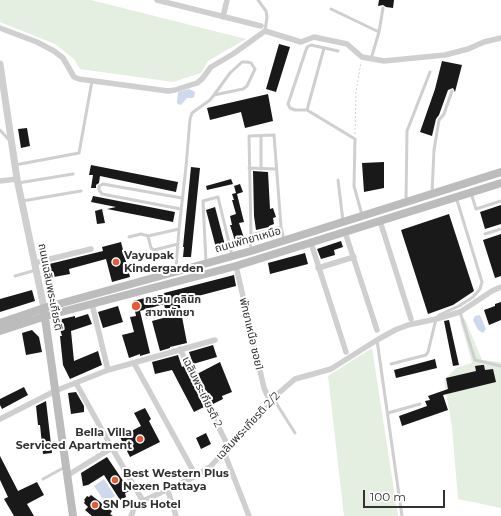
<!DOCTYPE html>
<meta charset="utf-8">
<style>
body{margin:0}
#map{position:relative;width:501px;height:516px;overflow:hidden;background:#fff;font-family:Montserrat,sans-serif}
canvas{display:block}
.scale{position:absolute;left:363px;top:490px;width:82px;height:18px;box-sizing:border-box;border:2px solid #323232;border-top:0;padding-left:5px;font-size:12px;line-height:14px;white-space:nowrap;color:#323232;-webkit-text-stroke:3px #fff;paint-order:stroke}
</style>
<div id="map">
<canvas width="501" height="516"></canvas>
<div class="scale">100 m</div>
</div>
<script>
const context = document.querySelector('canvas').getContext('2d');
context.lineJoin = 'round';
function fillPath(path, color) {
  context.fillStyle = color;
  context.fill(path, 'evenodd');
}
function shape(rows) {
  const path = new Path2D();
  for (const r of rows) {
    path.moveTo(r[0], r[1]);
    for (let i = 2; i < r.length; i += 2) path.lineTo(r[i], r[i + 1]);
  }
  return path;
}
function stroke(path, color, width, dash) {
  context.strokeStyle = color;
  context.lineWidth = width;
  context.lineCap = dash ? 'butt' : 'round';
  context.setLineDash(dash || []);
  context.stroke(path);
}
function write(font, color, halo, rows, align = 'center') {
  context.font = font + ' Montserrat,"Noto Sans Thai",sans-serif';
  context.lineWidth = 4;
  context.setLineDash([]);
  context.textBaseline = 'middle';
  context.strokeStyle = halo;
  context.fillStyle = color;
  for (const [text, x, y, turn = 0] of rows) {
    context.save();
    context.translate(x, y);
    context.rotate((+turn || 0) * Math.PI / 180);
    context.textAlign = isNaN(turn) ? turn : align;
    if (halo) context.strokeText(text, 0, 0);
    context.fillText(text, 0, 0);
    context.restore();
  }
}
const green = shape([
 [0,0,91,0,246,39,208,61,201,73,173,82,80,69,74,59,55,44,0,22],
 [465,319,482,360,501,362,501,508,458,499,452,427,444,380,456,368,472,363,460,320],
 [372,348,398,516,344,516,328,376]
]);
const water = shape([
 [189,89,195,92,194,97,192,98,187,98,181,105,178,104,177,103,178,92],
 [480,315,486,329,483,333,478,330,473,320,475,316],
 [104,479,115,496,105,502,94,486]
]);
const building = shape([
 [379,0,394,0,393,8,386,7,383,5,378,6],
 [279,44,290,47,276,92,266,89],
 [442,61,462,65,455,92,453,88,448,90,439,115,436,119,432,136,420,132,435,89],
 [268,94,273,121,245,128,241,112,210,120,207,108],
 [27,128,30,146,21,148,18,129],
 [384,162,384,188,364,192,362,163],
 [91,165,178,182,176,192,100,176,99,183,96,185,96,188,91,188,93,175,89,175],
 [191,167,200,168,191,257,183,257,184,247,183,247],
 [253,171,268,172,270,209,273,208,276,217,273,218,274,224,269,226,269,227,256,230,254,216],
 [231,179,233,184,207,190,206,186],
 [240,184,243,192,237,194,244,222,239,223,244,238,240,239,242,245,237,247,230,225,232,225,230,216,236,214,232,200,234,200,232,194,236,193,234,186],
 [93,196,175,212,173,222,107,209,116,207,91,202],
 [501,205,501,224,485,229,480,212],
 [215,207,225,245,216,248,206,210],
 [102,209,105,223,97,224,95,211],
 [449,214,474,291,453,305,428,314,401,230],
 [501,234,501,276,495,278,483,240],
 [341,241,343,247,334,250,335,255,321,259,317,249],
 [121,242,130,277,112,282,106,259,69,269,70,274,54,277,53,273,43,275,41,266,103,251,102,247],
 [305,253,308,264,270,274,268,263],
 [234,275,236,286,179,301,187,343,170,347,170,348,160,351,152,321,167,317,164,304,140,311,150,353,140,356,140,354,129,358,122,335,134,332,130,317,136,316,133,301],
 [32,290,35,301,0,312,0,299],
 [501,302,501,320,489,325,484,310,495,306,495,304],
 [118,306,123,322,103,328,98,312],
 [88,314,92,324,71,331,74,361,98,351,102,365,70,379,63,365,60,336,62,336,59,326,62,319,75,316,75,318],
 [449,320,459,365,453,366,444,321],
 [32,330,39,337,42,352,26,355,22,333],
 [213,345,217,357,193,364,189,352],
 [178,355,182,367,184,366,204,407,194,412,172,370,155,374,152,362],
 [435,359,437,368,396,378,394,370],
 [220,362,232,392,222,396,223,399,213,404,197,374],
 [482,365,484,365,485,370,493,369,496,382,443,395,448,410,402,426,399,416,427,406,425,401,430,400,428,396,448,389,446,378,476,371,475,366],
 [24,387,28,395,2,409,0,405,0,399],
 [76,392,84,406,84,412,71,414,68,393],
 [46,401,52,453,43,454,40,425,38,425,36,406],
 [145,408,151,419,149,421,160,442,130,457,120,437,141,426,134,413],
 [206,433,211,444,201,449,196,438],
 [0,456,18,491,37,482,44,495,27,504,34,516,14,516,4,499,8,497,0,480],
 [107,457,130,491,125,493,126,497,120,500,104,475,88,485,83,486,81,473],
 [91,495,112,511,110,514,113,516,92,516,85,510,88,507,84,503,85,501,84,500,87,496,89,497]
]);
const path = shape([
 [355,134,356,92,361,62]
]);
const service = shape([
 [258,0,266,11,267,17,265,31],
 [331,9,379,32],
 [338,51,311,45,307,47,288,104,290,108,295,110,307,110,355,139,354,186,362,215],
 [371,59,379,32,383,8],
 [307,110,324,48],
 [0,130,10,141],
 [15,165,79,153,92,81],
 [249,168,276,169],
 [261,169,261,136],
 [338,180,343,221],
 [18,183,73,174],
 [432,193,434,150,439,120,444,114,452,91],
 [471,193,476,209,501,201],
 [22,201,81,191],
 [406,201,407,131,430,72],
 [181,209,102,194,99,190,99,186,103,184,182,198],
 [485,234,501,229],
 [251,235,249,136,274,135,281,227],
 [129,237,141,234,148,236],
 [178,244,154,250,151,248,148,236,179,229],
 [251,249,250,239,251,235,281,227,284,239],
 [206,262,203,201,218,197,232,255],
 [177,270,176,267,179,229,186,167,190,119,192,113,210,100,214,95,230,73,242,62,247,62,251,63,255,69,247,86,243,89,214,95],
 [15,276,36,270],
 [460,312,475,360,501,366],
 [377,340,402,516],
 [391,364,426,355,428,352,436,319,439,315,459,306,473,297,480,289,482,282,456,197],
 [273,398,295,433],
 [388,413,420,404],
 [43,479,65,467]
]);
const minor = shape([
 [157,0,261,26],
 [223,17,227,0],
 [0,28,37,42,54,51,63,58,74,77,79,79,168,91,175,90,197,83,202,79,211,67,233,54,265,31,301,42,314,37,347,44,362,57,384,61,445,55,468,49,484,42,501,38],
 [0,181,17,179],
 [380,221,411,319],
 [345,232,377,330],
 [311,243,346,352],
 [34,263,91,249],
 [236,266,264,388,270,401],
 [318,268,354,257],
 [92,304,108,370],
 [180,349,228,446],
 [134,363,196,476],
 [76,383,112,448,143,501],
 [0,419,55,391,108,370,215,340],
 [224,452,249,516],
 [68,475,112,448],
 [167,488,176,516],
 [131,516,135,506,143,501,196,476,211,466,273,398,295,379,331,369,377,340,395,330,408,325,436,319,460,312,492,291,501,287]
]);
const tertiary = shape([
 [0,64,17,179,44,308]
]);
const secondary = shape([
 [44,311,73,516],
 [0,323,44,308,251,251,501,172],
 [0,331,46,316,236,266,501,183]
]);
const markers = [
 [116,262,4,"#e55a38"],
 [136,306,5,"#e55a38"],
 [140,439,4,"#e55a38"],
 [115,480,4,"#e55a38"],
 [95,505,4,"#e55a38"]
];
const streetNames = [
 ["ถนนพัทยาเหนือ",248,240,-16],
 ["ถนนเฉลิมพระเกียรติ",50,287,79],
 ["พัทยาเหนือ ซอย1",251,334,77],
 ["เฉลิมพระเกียรติ 2",202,392,64],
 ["เฉลิมพระเกียรติ 2/2",248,426,-47]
];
const poiNames = [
 ["Vayupak",124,256],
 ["Kindergarden",124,269],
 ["กรวิน คลินิก",145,300],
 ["สาขาพัทยา",145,313],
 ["Bella Villa",132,433,"right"],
 ["Serviced Apartment",132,446,"right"],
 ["Best Western Plus",123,474],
 ["Nexen Pattaya",123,487],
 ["SN Plus Hotel",103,505]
];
fillPath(green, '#e4eee1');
fillPath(water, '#ced9ed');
fillPath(building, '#191919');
stroke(path, '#cfcfcf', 1, [2, 2]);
stroke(service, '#cfcfcf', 3);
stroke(minor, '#cfcfcf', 5.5);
stroke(tertiary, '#cfcfcf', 7);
stroke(secondary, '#bcbcbc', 8);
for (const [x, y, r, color] of markers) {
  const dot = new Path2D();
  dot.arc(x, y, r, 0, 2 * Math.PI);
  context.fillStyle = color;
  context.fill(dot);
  stroke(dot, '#fff', 1.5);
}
write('11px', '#323232', '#fff', streetNames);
write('bold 11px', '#323232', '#fff', poiNames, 'left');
</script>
